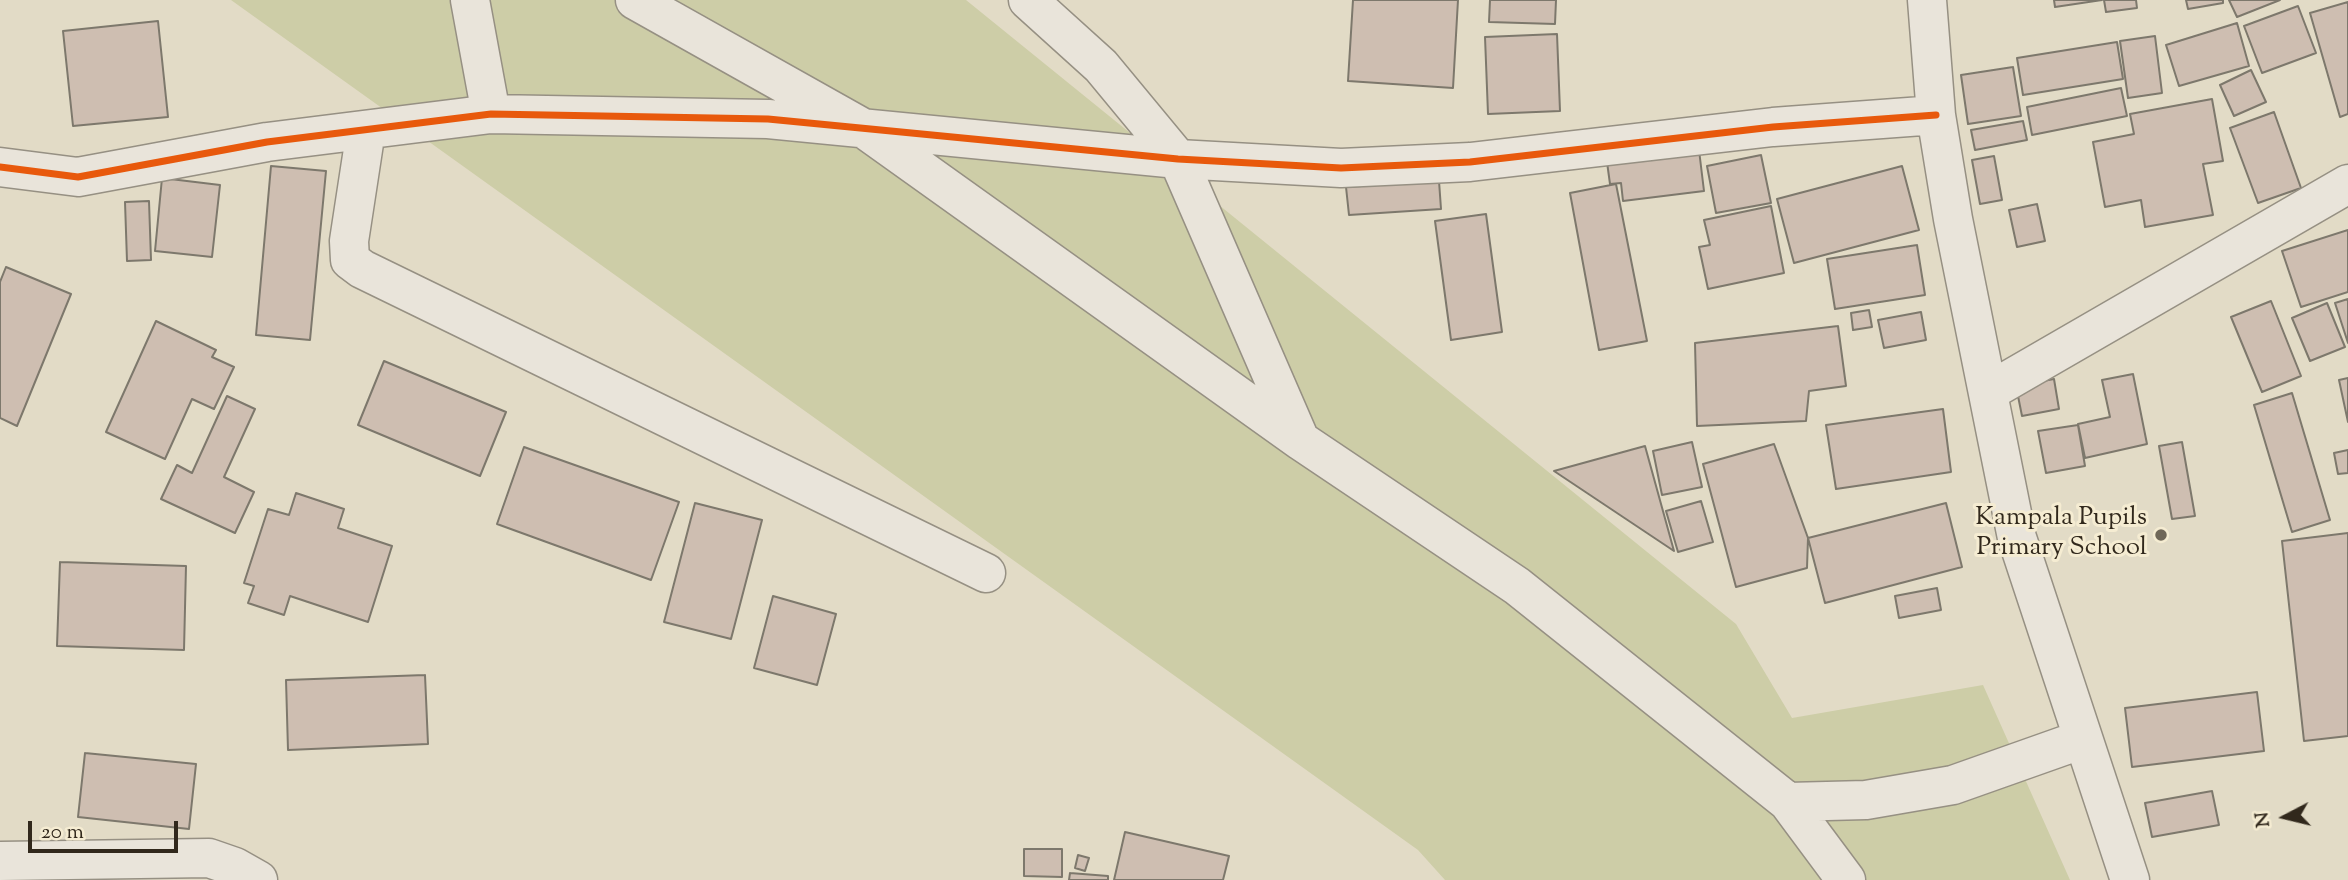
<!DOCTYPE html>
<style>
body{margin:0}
#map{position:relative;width:2348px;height:880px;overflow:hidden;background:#e2dbc6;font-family:"Sorts Mill Goudy",serif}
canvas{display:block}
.north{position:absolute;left:2250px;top:782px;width:70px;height:70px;-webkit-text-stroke:5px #f5ecd2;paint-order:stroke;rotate:263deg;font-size:19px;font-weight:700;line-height:28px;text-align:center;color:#31281c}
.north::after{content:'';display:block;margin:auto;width:24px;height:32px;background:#31281c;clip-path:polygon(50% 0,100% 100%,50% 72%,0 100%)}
.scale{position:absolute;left:28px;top:821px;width:150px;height:32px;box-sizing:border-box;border:4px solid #31281c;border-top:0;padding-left:9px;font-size:21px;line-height:24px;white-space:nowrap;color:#31281c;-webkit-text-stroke:5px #f5ecd2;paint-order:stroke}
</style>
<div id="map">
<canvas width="2348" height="880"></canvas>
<div class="north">N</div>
<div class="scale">20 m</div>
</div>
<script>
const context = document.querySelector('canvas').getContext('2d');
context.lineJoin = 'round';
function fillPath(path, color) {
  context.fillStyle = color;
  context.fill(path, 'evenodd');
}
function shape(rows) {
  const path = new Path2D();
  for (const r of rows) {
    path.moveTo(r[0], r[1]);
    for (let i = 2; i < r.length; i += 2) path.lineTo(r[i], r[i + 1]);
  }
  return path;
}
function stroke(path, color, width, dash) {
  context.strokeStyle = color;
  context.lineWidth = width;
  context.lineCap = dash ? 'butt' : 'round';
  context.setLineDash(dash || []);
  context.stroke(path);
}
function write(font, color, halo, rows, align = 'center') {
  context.font = font + ' "Sorts Mill Goudy",serif';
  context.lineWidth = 6;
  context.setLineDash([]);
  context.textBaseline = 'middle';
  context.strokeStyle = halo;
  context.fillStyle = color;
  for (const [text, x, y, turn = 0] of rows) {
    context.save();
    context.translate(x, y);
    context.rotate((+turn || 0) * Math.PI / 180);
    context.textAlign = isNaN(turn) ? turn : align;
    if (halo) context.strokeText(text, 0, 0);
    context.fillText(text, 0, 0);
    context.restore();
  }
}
const green = shape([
 [231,0,966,0,1736,624,1792,718,1983,685,2070,880,1445,880,1418,850]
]);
const building = shape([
 [1353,0,1458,0,1453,88,1348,81,1353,0],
 [1490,0,1556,0,1555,24,1489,22,1490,0],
 [2054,0,2102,0,2055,7,2054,0],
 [2104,0,2136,0,2137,8,2106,12,2104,0],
 [2186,0,2223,0,2223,3,2188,9,2186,0],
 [2229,0,2280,0,2237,17,2229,0],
 [2348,2,2348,114,2340,117,2310,13,2348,2],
 [2298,6,2316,53,2262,73,2244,26,2298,6],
 [158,21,168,117,73,126,63,31,158,21],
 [2237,23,2249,66,2179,86,2166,45,2237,23],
 [1557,34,1560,111,1488,114,1485,37,1557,34],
 [2155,36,2162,93,2128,98,2120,41,2155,36],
 [2117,42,2123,79,2023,95,2017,58,2117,42],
 [2013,67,2021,116,1968,124,1961,75,2013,67],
 [2251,70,2266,102,2234,116,2220,85,2251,70],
 [2121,88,2127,116,2032,135,2027,107,2121,88],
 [2212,99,2223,161,2203,164,2213,215,2145,227,2141,200,2105,207,2093,142,2134,134,2130,114,2212,99],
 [2274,112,2301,188,2258,203,2230,128,2274,112],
 [2023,121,2027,140,1975,150,1971,130,2023,121],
 [1699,150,1704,191,1623,201,1621,183,1610,184,1607,162,1699,150],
 [1761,155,1771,203,1716,213,1707,166,1761,155],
 [1994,156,2002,200,1980,204,1972,160,1994,156],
 [271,166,326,171,310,340,256,335,271,166],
 [1902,166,1919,230,1794,263,1777,199,1902,166],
 [162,178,220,185,212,257,155,251,162,178],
 [1439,181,1441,209,1349,215,1346,187,1439,181],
 [1616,184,1647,341,1599,350,1570,193,1616,184],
 [149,201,151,260,127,261,125,202,149,201],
 [2037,204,2045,241,2017,247,2009,210,2037,204],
 [1771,206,1784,273,1708,289,1699,247,1710,245,1704,220,1771,206],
 [1486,214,1502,332,1451,340,1435,221,1486,214],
 [2348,230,2348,292,2301,307,2282,251,2348,230],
 [1917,245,1925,295,1835,309,1827,259,1917,245],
 [6,267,71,294,17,426,0,418,0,282,6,267],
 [2348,299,2348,343,2335,303,2348,299],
 [2271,301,2301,376,2262,392,2231,317,2271,301],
 [2327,303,2345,347,2310,361,2292,318,2327,303],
 [1869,310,1872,327,1853,330,1851,313,1869,310],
 [1921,312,1926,340,1884,348,1878,320,1921,312],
 [156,321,216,350,212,357,234,367,214,409,192,399,165,459,106,432,156,321],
 [1838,326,1846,386,1809,391,1806,421,1697,426,1695,343,1838,326],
 [384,361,506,412,480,476,358,425,384,361],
 [2133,374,2147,444,2085,458,2078,424,2110,417,2102,380,2133,374],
 [2348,378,2348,422,2339,380,2348,378],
 [2054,379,2059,409,2022,416,2016,386,2054,379],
 [2292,393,2330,520,2292,532,2254,405,2292,393],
 [227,396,255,409,224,477,254,492,235,533,161,499,177,465,192,473,227,396],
 [1943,409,1951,472,1836,489,1826,425,1943,409],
 [2078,425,2085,466,2046,473,2038,431,2078,425],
 [1692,442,1702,487,1662,495,1653,451,1692,442],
 [2182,442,2195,516,2172,519,2159,446,2182,442],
 [1774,444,1808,538,1807,568,1736,587,1703,464,1774,444],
 [1645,446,1674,551,1554,471,1645,446],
 [524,447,679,502,651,580,497,524,524,447],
 [2348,450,2348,473,2338,474,2334,453,2348,450],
 [296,493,344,509,338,528,392,546,368,622,290,596,284,615,248,603,254,586,244,583,268,509,289,515,296,493],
 [1701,501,1713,542,1678,552,1666,511,1701,501],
 [695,503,762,520,731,639,664,622,695,503],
 [1946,503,1962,567,1825,603,1808,538,1946,503],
 [2348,533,2348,736,2304,741,2282,541,2348,533],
 [60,562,186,566,184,650,57,646,60,562],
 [1937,588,1941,610,1899,618,1895,596,1937,588],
 [773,596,836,614,817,685,754,668,773,596],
 [425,675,428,744,288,750,286,680,425,675],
 [2257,692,2264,751,2132,767,2125,708,2257,692],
 [85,753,196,764,189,829,78,817,85,753],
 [2212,791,2219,825,2152,837,2145,803,2212,791],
 [1125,832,1229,856,1223,880,1114,880,1125,832],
 [1024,849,1062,849,1062,877,1024,876,1024,849],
 [1078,855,1089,858,1085,871,1075,868,1078,855],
 [1070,873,1108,876,1108,880,1069,880,1070,873]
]);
const minor = shape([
 [470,0,491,114],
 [635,0,863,128,1301,441,1517,586,1788,802,1846,880],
 [1028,0,1101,66,1178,159,1300,440],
 [1927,0,1936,115,1953,219,2017,538,2130,880],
 [366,130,349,241,350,260,362,269,986,573],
 [0,167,78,177,267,142,491,114,768,119,1178,159,1341,168,1470,162,1773,127,1936,115],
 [1988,392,2348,184],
 [1788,802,1866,800,1953,785,2083,739],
 [0,861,209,858,235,867,258,880]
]);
const cycleway = shape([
 [0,167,78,177,267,142,491,114,768,119,1178,159,1341,168,1470,162,1773,127,1936,115]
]);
const markers = [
 [2161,535,7,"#6f6758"]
];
const poiNames = [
 ["Kampala Pupils",2147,520],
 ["Primary School",2147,550]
];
fillPath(green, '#cdcda7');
fillPath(building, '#cebeb1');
stroke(building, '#7d786c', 2);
stroke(minor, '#969083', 41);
stroke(minor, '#e9e4da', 38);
stroke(cycleway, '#e8590c', 7);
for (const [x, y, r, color] of markers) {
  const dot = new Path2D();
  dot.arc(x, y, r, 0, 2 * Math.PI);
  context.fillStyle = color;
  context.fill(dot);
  stroke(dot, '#f5ecd2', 2.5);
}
write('26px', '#31281c', '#f5ecd2', poiNames, 'right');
</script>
